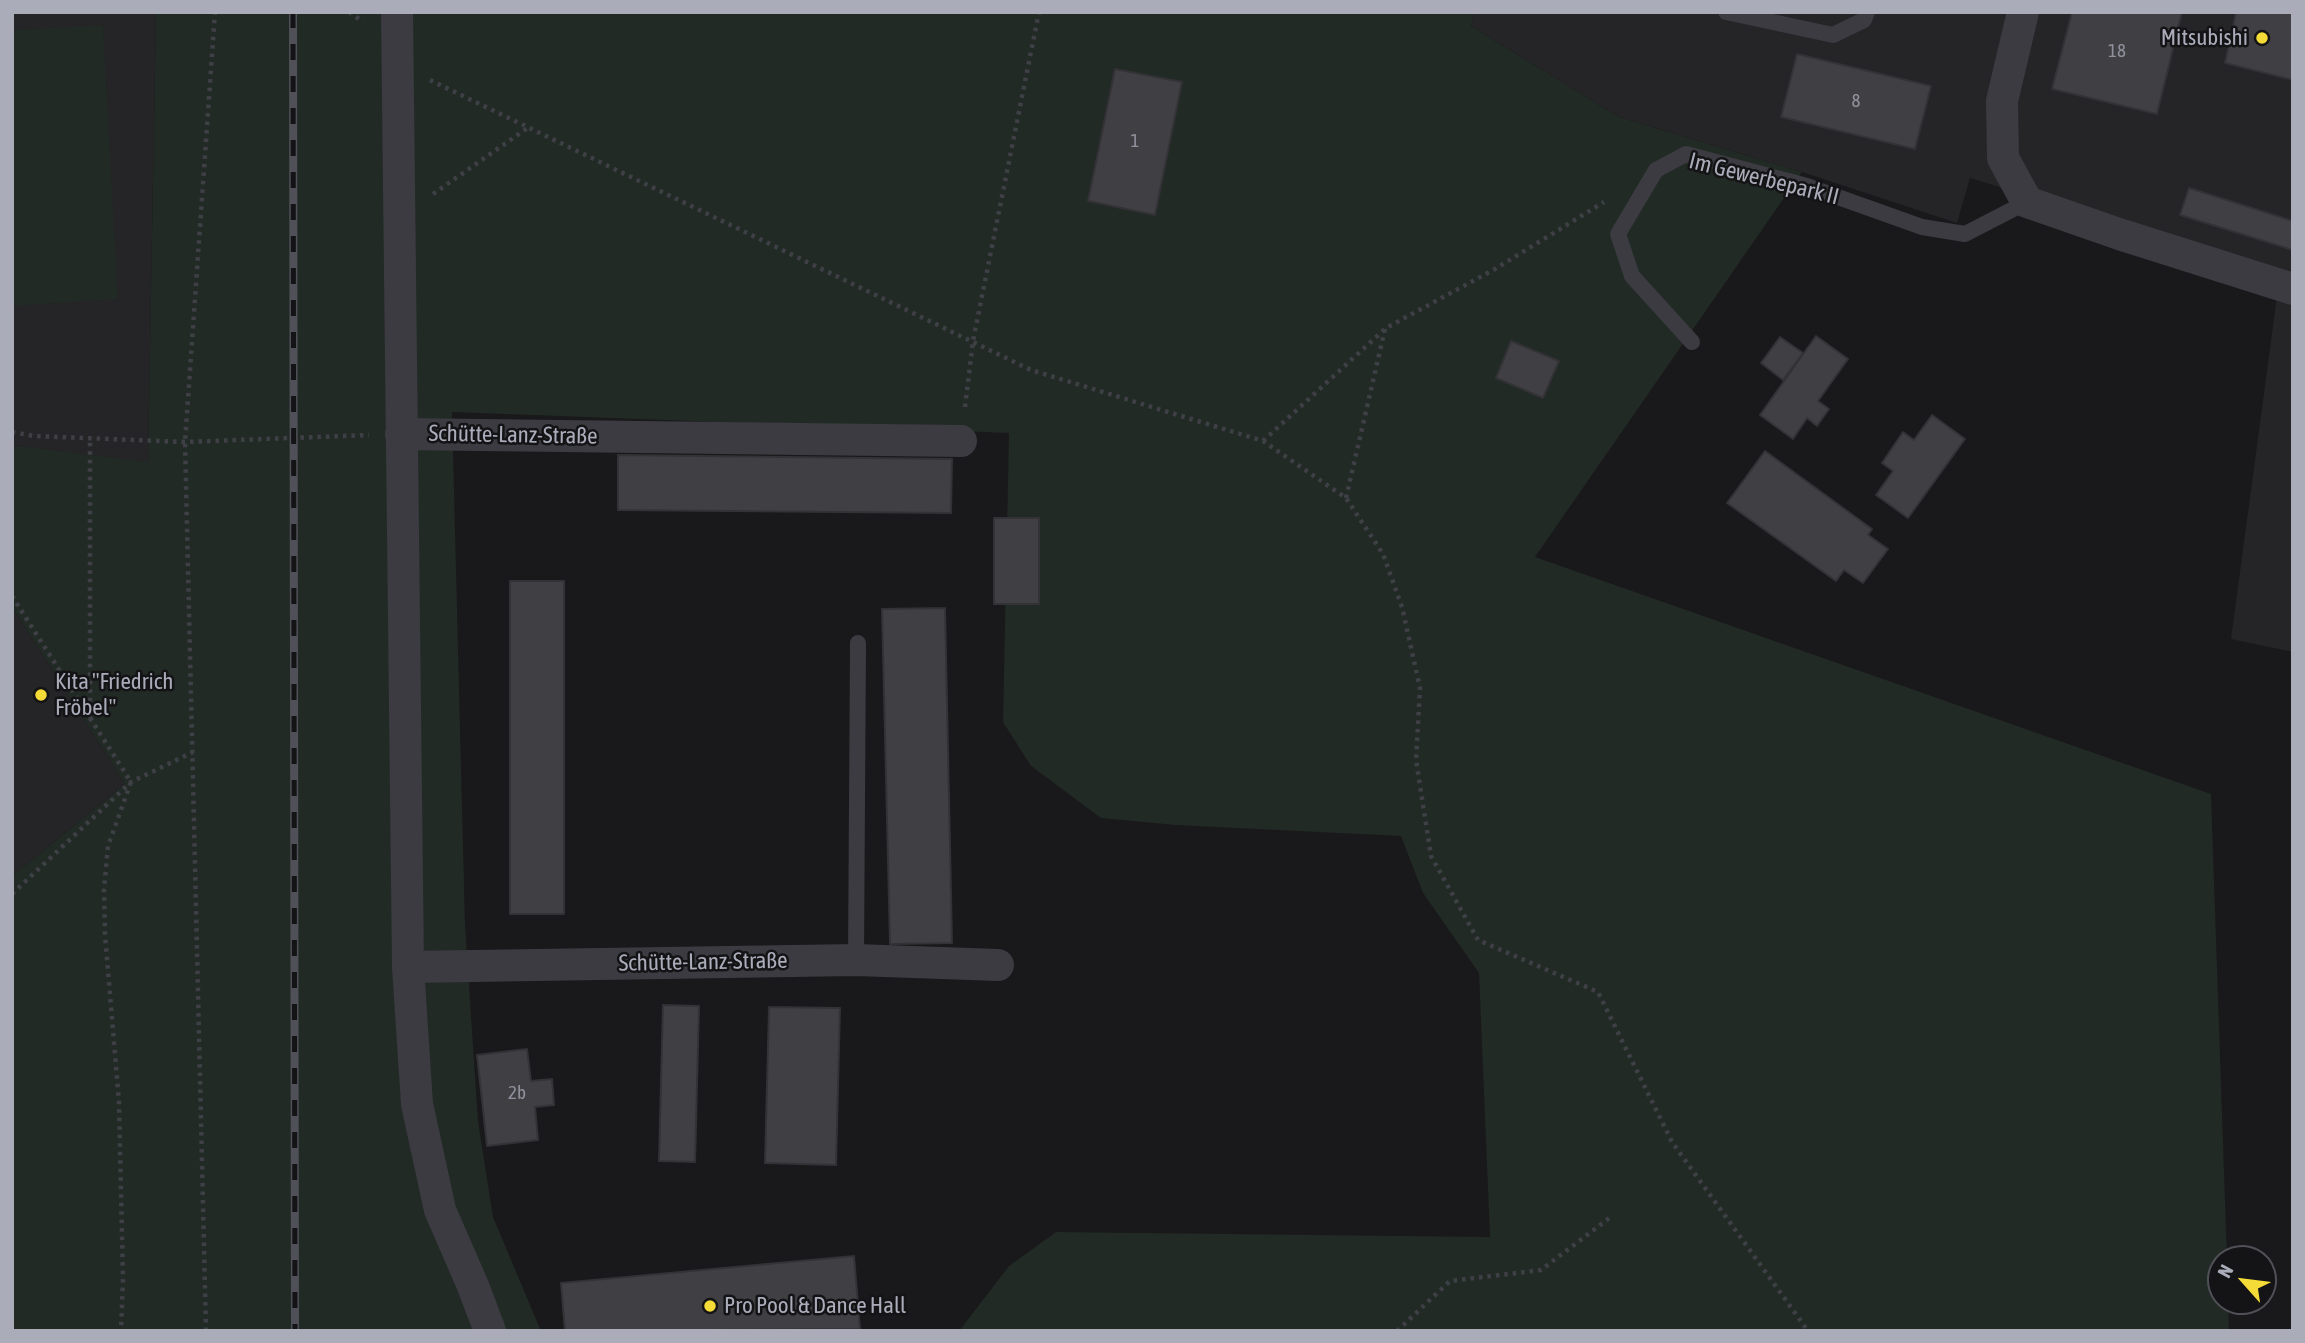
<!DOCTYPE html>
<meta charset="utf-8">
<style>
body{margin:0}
#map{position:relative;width:2305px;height:1343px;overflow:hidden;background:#19181a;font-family:"Asap Condensed",sans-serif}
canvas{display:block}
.frame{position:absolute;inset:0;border:14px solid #aaacba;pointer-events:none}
.north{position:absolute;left:2207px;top:1245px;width:70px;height:70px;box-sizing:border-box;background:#141315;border:2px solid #505057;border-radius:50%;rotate:298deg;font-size:19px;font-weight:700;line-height:28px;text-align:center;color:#aaacba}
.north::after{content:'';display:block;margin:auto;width:24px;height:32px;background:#f4db37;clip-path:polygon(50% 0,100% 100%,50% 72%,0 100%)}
</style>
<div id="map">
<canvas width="2305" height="1343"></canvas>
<div class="frame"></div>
<div class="north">N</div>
</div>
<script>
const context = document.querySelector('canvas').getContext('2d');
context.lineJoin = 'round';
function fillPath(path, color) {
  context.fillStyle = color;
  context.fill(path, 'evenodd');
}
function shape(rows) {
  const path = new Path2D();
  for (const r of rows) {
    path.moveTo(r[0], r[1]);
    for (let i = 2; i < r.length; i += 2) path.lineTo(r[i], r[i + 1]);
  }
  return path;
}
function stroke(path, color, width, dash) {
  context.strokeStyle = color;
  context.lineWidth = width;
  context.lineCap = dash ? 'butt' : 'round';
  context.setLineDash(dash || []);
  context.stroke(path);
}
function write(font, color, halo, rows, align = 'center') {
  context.font = font + ' "Asap Condensed",sans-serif';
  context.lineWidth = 5;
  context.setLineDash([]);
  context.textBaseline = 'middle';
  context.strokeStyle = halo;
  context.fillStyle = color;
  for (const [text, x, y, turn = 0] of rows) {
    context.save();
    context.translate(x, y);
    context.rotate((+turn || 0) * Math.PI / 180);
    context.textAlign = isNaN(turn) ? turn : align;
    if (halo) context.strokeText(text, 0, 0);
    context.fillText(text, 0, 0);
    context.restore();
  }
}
const built = shape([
 [12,12,156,12,148,463,12,445],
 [1474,12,2293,12,2293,652,2231,639,2280,274,1970,178,1957,223,1802,172,1619,117,1471,26],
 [12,607,125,784,12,876]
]);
const green = shape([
 [156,12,1474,12,1471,26,1619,117,1802,172,1535,557,2211,794,2227,1259,2221,1259,2221,1301,2228,1301,2229,1331,959,1331,1009,1266,1056,1232,1490,1237,1479,973,1423,893,1401,836,1175,825,1101,818,1031,766,1003,722,1009,433,452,412,465,925,478,1121,493,1217,541,1331,12,1331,12,876,125,784,12,607,12,445,148,462],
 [103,25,118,299,12,306,12,30]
]);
const building = shape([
 [2072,12,2182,12,2157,114,2052,89,2072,12],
 [2236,12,2293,12,2293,80,2225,63,2236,12],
 [1797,54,1931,86,1915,149,1781,117,1797,54],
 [1115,69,1182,82,1155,215,1088,201,1115,69],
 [2189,188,2293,221,2293,250,2180,215,2189,188],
 [1816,336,1848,359,1818,401,1829,409,1817,426,1807,418,1793,439,1760,415,1816,336],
 [1780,337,1803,353,1783,380,1761,363,1780,337],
 [1511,341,1559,361,1543,398,1496,378,1511,341],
 [1932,415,1965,439,1908,518,1876,495,1893,471,1882,463,1903,432,1914,440,1932,415],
 [1765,451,1872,529,1868,535,1888,549,1863,583,1844,570,1836,581,1727,503,1765,451],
 [618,455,952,459,951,513,618,510,618,455],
 [994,518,1039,518,1039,604,994,604,994,518],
 [510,581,564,581,564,914,510,914,510,581],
 [945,608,952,943,890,944,882,609,945,608],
 [663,1005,699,1006,695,1162,659,1161,663,1005],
 [769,1007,840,1008,836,1165,765,1163,769,1007],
 [527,1049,531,1081,552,1079,554,1105,535,1107,538,1140,487,1146,477,1055,527,1049],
 [854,1256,860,1329,565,1331,561,1283,854,1256]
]);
const path = shape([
 [349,12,363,22],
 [430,80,1031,370,1263,441,1346,498,1383,554,1402,607,1420,688,1416,760,1431,856,1478,940,1598,992,1672,1142,1808,1331],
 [433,194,529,127],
 [965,407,973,341,1039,12],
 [12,432,34,436,185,442,369,435],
 [1263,441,1386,328,1495,269,1604,202],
 [1346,498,1385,329],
 [12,596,90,718,90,437],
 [90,718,131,782,108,846,104,889,105,935,119,1102,123,1279,121,1331],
 [12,894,131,782,193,752],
 [206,1331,185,442,215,12],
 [1397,1331,1450,1281,1541,1270,1612,1216]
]);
const lane = shape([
 [1726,12,1833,35,1864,20,1867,12],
 [1692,342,1632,276,1618,234,1656,170,1686,154,1807,186,1922,227,1965,234,2027,202],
 [856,960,858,643]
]);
const street = shape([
 [397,12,408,967,417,1104,440,1210,473,1286,490,1331],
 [2023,12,2002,101,2003,158,2027,202,2119,234,2293,289],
 [401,434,961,441],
 [408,967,856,960,998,965]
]);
const rail = shape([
 [293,12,295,1331]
]);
const markers = [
 [2262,38,7,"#f4db37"],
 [41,695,7,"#f4db37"],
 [710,1306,7,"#f4db37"]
];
const numberNames = [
 ["18",2117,51],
 ["8",1856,101],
 ["1",1135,141],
 ["2b",517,1093]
];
const poiNames = [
 ["Mitsubishi",2248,38,"right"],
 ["Kita \"Friedrich",55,682],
 ["Fröbel\"",55,708],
 ["Pro Pool & Dance Hall",724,1306]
];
const streetNames = [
 ["Im Gewerbepark II",1764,179,14],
 ["Schütte-Lanz-Straße",513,435,1],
 ["Schütte-Lanz-Straße",703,962,-1]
];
fillPath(built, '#252427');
fillPath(green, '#222a25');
fillPath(building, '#404044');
stroke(building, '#333236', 2);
stroke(path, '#3f4046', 4.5, [3.5, 5]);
stroke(lane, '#3b3b41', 16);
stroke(street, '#3b3b41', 32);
stroke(rail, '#505058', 8);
stroke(rail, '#141315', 5, [16]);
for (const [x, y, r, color] of markers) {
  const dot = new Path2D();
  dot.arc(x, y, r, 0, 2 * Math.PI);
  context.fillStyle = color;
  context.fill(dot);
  stroke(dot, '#141315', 2.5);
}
write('19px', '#90919c', null, numberNames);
write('23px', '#aaacba', '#141315', poiNames, 'left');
write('23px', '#aaacba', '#141315', streetNames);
</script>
